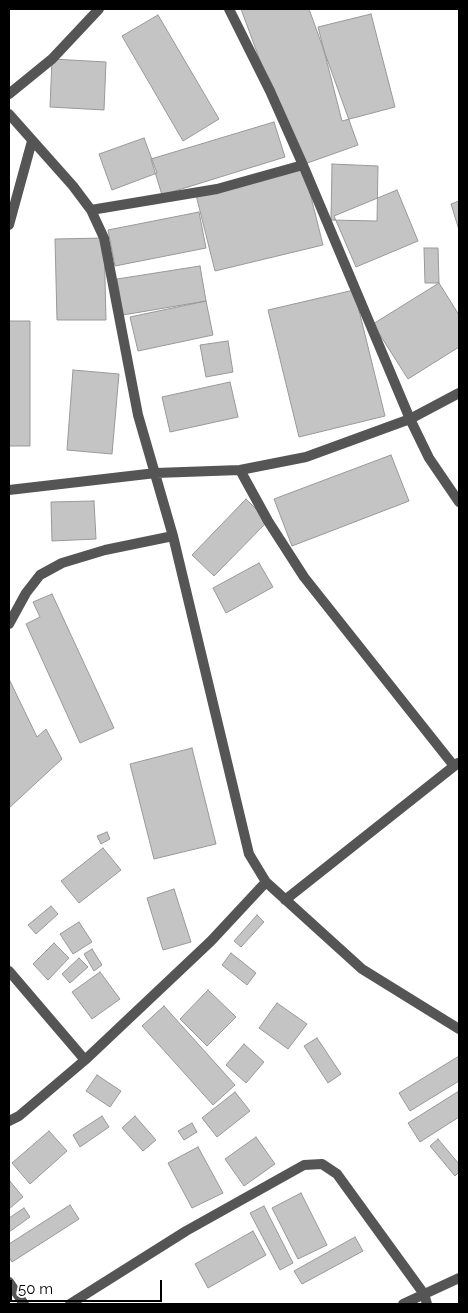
<!DOCTYPE html>
<style>
body{margin:0}
#map{position:relative;width:468px;height:1313px;overflow:hidden;background:#fff;font-family:Raleway,sans-serif}
canvas{display:block}
.frame{position:absolute;inset:0;border:10px solid #000;pointer-events:none}
.scale{position:absolute;left:10px;top:1280px;width:152px;height:22px;box-sizing:border-box;border:2px solid #000;border-top:0;padding-left:6px;font-size:15px;line-height:18px;white-space:nowrap;color:#000;-webkit-text-stroke:4px #fff;paint-order:stroke}
</style>
<div id="map">
<canvas width="468" height="1313"></canvas>
<div class="frame"></div>
<div class="scale">50 m</div>
</div>
<script>
const context = document.querySelector('canvas').getContext('2d');
context.lineJoin = 'round';
function fillPath(path, color) {
  context.fillStyle = color;
  context.fill(path, 'evenodd');
}
function shape(rows) {
  const path = new Path2D();
  for (const r of rows) {
    path.moveTo(r[0], r[1]);
    for (let i = 2; i < r.length; i += 2) path.lineTo(r[i], r[i + 1]);
  }
  return path;
}
function stroke(path, color, width, dash) {
  context.strokeStyle = color;
  context.lineWidth = width;
  context.lineCap = dash ? 'butt' : 'round';
  context.setLineDash(dash || []);
  context.stroke(path);
}
const building = shape([
 [241,9,309,9,358,145,299,166,241,9],
 [371,14,395,107,342,121,318,27,371,14],
 [158,15,219,119,183,141,122,36,158,15],
 [52,59,106,62,104,110,50,107,52,59],
 [274,122,285,157,162,195,151,159,274,122],
 [144,138,157,173,112,190,99,154,144,138],
 [332,164,378,166,377,221,331,220,332,164],
 [303,165,323,245,215,271,195,191,303,165],
 [397,190,418,241,356,267,334,216,397,190],
 [459,201,459,230,451,204,459,201],
 [199,212,206,248,115,266,108,230,199,212],
 [104,238,106,320,57,320,55,239,104,238],
 [424,248,438,248,439,283,425,283,424,248],
 [200,266,206,301,123,315,117,279,200,266],
 [439,283,459,315,459,347,408,379,373,324,439,283],
 [354,290,385,416,299,437,268,310,354,290],
 [206,301,213,335,138,351,130,317,206,301],
 [9,321,30,321,30,446,9,446,9,321],
 [228,341,233,372,206,377,200,345,228,341],
 [73,370,119,374,112,454,67,450,73,370],
 [230,382,238,417,170,432,162,397,230,382],
 [391,455,409,501,292,546,274,499,391,455],
 [246,499,268,521,214,576,192,555,246,499],
 [94,501,96,539,52,541,51,502,94,501],
 [259,563,273,587,226,613,213,588,259,563],
 [52,594,114,728,80,743,26,624,40,617,33,602,52,594],
 [9,679,37,737,46,729,62,759,9,808,9,679],
 [192,748,216,844,154,859,130,764,192,748],
 [107,832,110,839,101,844,97,836,107,832],
 [103,848,121,870,79,903,61,881,103,848],
 [174,889,191,942,163,950,147,898,174,889],
 [51,906,58,914,36,934,28,925,51,906],
 [257,915,264,922,241,947,234,941,257,915],
 [79,922,92,942,73,954,60,934,79,922],
 [54,943,69,958,48,980,33,964,54,943],
 [92,949,102,965,94,971,84,954,92,949],
 [231,953,256,973,247,985,222,965,231,953],
 [79,958,88,967,70,983,62,974,79,958],
 [100,972,120,999,92,1019,72,992,100,972],
 [208,990,236,1017,207,1046,180,1019,208,990],
 [277,1003,307,1024,288,1049,259,1028,277,1003],
 [164,1006,235,1085,213,1105,142,1026,164,1006],
 [317,1038,341,1074,328,1083,304,1046,317,1038],
 [244,1044,264,1062,246,1083,226,1065,244,1044],
 [459,1056,459,1081,410,1111,399,1093,459,1056],
 [97,1075,121,1091,110,1107,86,1091,97,1075],
 [459,1091,459,1117,420,1142,408,1123,459,1091],
 [235,1092,250,1111,217,1137,202,1118,235,1092],
 [102,1116,109,1127,80,1147,73,1135,102,1116],
 [135,1116,156,1140,143,1151,122,1128,135,1116],
 [192,1123,197,1132,184,1140,178,1131,192,1123],
 [49,1131,67,1151,30,1184,12,1163,49,1131],
 [256,1137,275,1164,244,1186,225,1159,256,1137],
 [438,1139,459,1164,459,1172,455,1176,430,1146,438,1139],
 [198,1147,223,1193,192,1208,168,1163,198,1147],
 [9,1180,23,1197,9,1209,9,1180],
 [301,1193,327,1245,298,1259,272,1208,301,1193],
 [70,1205,79,1219,12,1262,9,1257,9,1244,70,1205],
 [264,1206,293,1263,280,1270,250,1213,264,1206],
 [24,1208,30,1217,9,1232,9,1218,24,1208],
 [253,1231,266,1255,208,1288,195,1264,253,1231],
 [355,1237,363,1251,302,1284,294,1271,355,1237]
]);
const street = shape([
 [229,9,270,91,303,165,410,419,429,458,459,502],
 [9,94,52,59,99,9],
 [9,114,73,186,91,210,104,238,138,415,173,536,249,854,266,882,362,969,459,1029],
 [91,210,217,189,303,165],
 [9,225,32,141],
 [240,470,268,521,304,577,454,766],
 [9,490,156,473,240,470,306,457,410,419,459,393],
 [9,624,26,593,40,575,62,563,105,550,173,536],
 [285,900,458,763],
 [9,971,85,1060],
 [9,1121,19,1116,85,1060,211,941,266,882],
 [9,1282,24,1304],
 [70,1304,186,1231,304,1165,322,1164,337,1174,424,1294,427,1304],
 [403,1304,459,1278]
]);
fillPath(building, '#c4c4c4');
stroke(building, '#999', 1);
stroke(street, '#555', 10);
</script>
